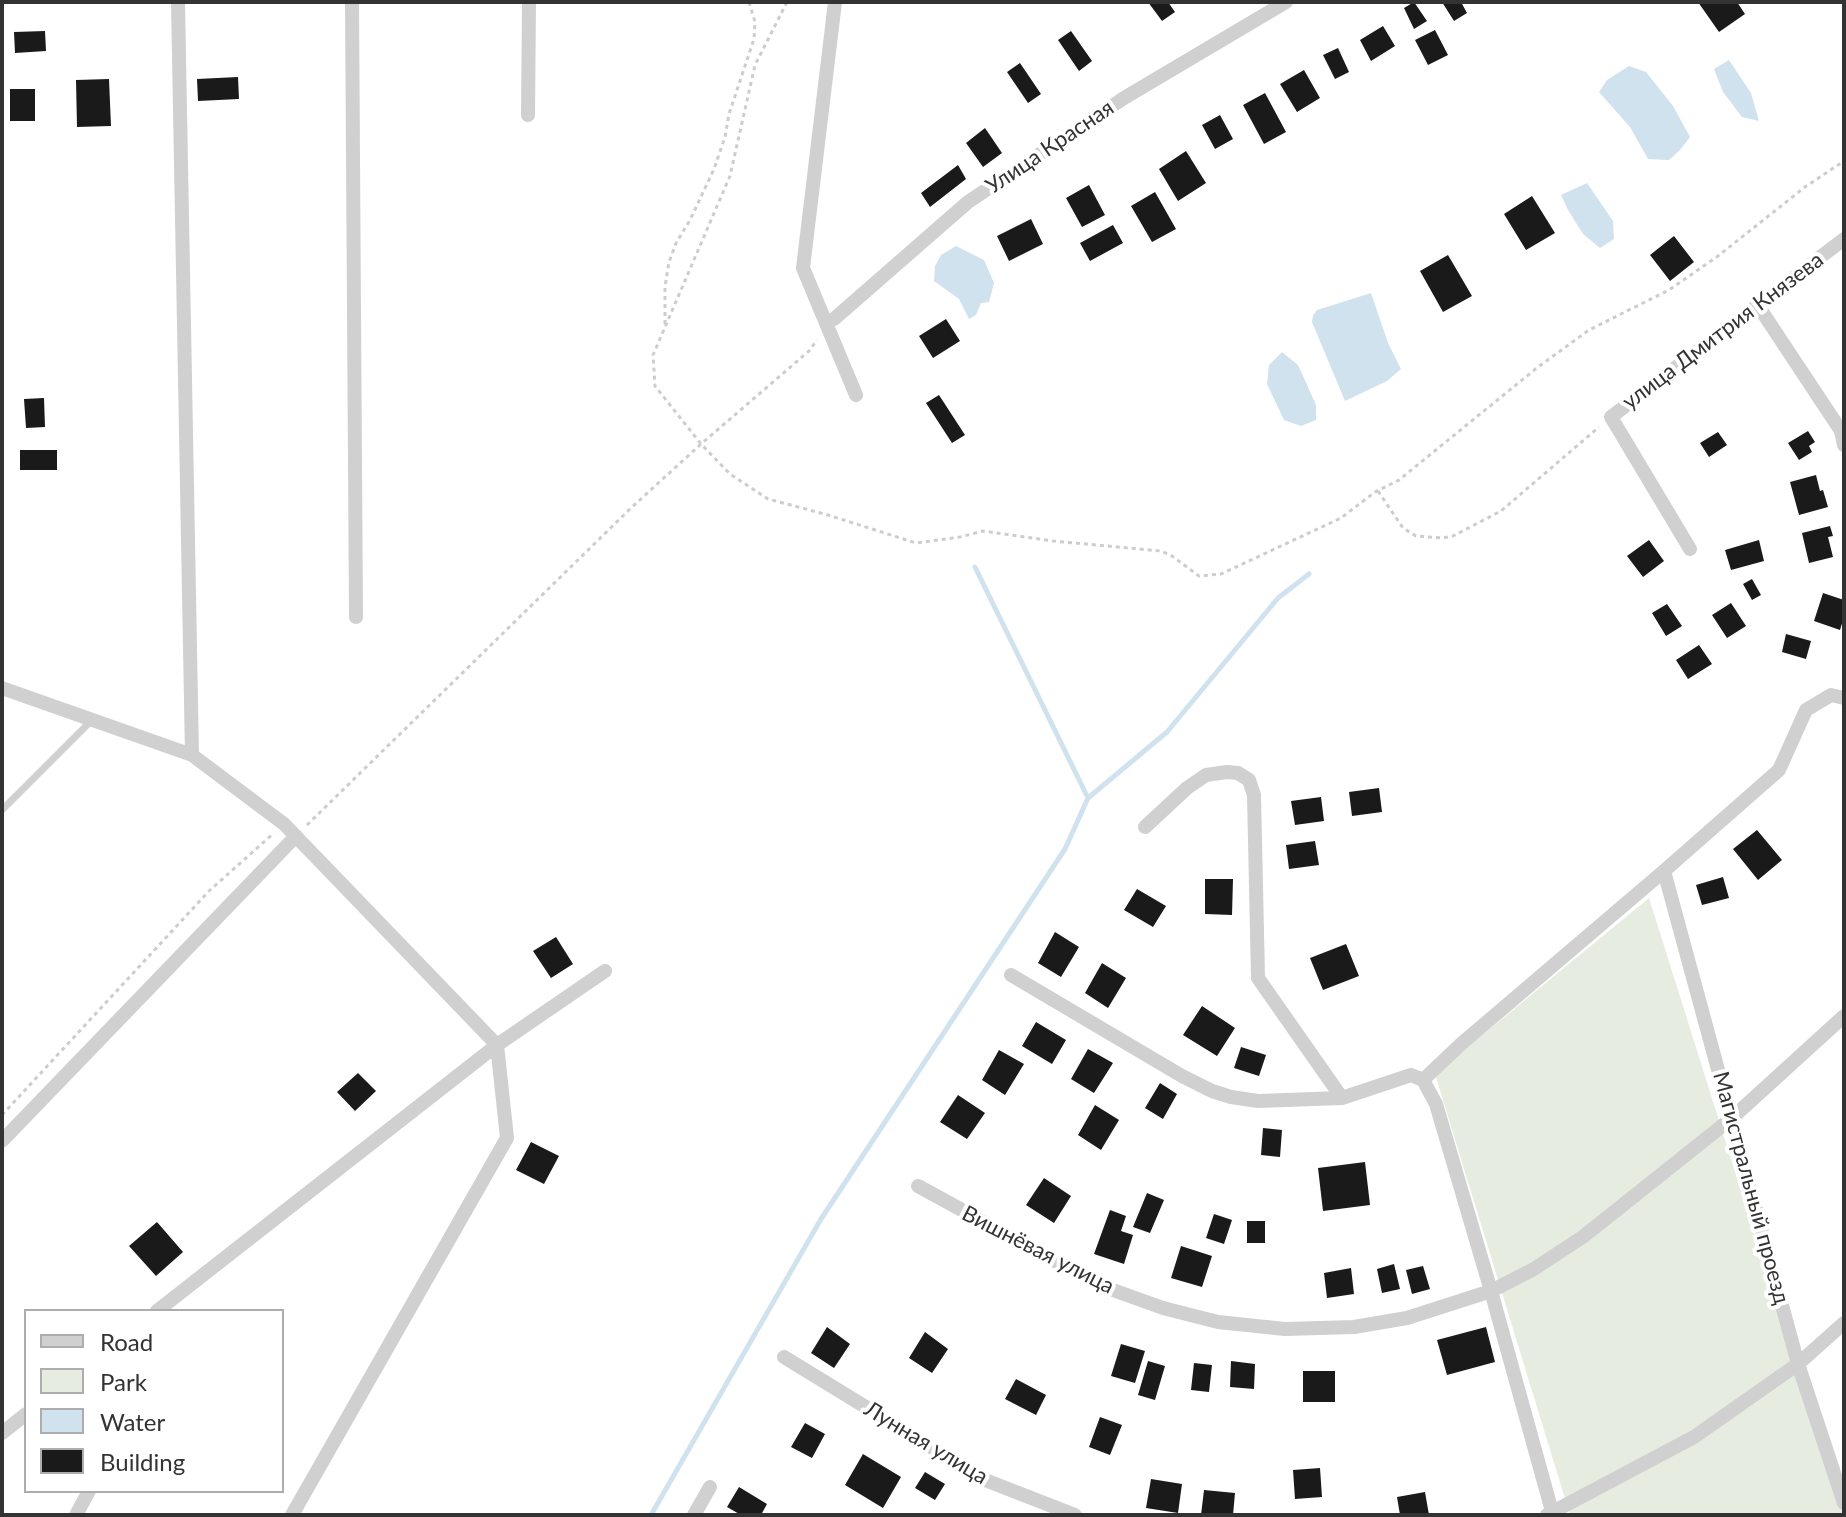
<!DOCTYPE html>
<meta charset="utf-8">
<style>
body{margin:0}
#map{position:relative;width:1846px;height:1517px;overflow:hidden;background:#fff;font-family:Lato,sans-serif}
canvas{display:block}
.frame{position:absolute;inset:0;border:4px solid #333;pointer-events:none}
.legend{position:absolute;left:24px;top:1309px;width:260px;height:184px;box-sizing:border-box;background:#fff;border:2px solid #adadad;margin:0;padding:10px 14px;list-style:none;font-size:24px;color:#333}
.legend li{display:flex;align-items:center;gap:16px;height:40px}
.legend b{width:40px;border:2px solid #adadad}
</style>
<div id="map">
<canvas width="1846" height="1517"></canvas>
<div class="frame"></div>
<ul class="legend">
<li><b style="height:10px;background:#d0d0d0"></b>Road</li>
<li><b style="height:22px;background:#e6ecdf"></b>Park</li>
<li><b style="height:22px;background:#cfe2ee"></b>Water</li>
<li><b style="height:22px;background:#1a1a1a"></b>Building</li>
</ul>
</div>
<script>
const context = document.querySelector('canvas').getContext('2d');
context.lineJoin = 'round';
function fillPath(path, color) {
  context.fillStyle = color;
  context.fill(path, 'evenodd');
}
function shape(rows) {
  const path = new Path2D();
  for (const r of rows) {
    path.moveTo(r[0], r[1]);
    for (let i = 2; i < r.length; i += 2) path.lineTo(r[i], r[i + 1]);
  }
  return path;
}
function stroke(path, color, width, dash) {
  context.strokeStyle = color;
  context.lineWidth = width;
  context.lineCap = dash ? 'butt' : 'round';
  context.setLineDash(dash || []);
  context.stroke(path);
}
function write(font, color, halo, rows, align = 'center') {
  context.font = font + ' Lato,sans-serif';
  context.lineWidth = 8;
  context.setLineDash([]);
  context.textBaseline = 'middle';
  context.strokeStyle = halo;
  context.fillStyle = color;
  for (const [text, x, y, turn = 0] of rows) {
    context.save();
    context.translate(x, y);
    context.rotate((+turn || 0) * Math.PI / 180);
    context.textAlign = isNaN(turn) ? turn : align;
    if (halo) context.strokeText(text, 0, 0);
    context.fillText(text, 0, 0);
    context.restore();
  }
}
const green = shape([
 [1649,898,1843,1515,1570,1515,1435,1074]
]);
const water = shape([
 [1729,60,1751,93,1759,121,1742,117,1723,92,1714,69],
 [1629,66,1646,72,1673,106,1690,137,1680,150,1669,160,1648,159,1630,127,1599,92,1607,80],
 [1587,183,1613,221,1614,239,1600,248,1583,234,1568,210,1561,195],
 [956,246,984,260,994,283,989,302,981,303,976,315,969,319,959,299,934,281,935,266,941,255],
 [1371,293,1388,343,1401,369,1387,381,1345,401,1312,322,1313,315,1317,310],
 [1282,352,1298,365,1316,405,1316,420,1301,426,1284,420,1267,384,1269,365]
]);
const stream = shape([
 [1088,798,1167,732,1278,598,1309,574],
 [651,1515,821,1219,1065,849,1088,798,975,567]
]);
const building = shape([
 [1148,2,1168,2,1175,12,1162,21],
 [1414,2,1427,21,1414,29,1404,8],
 [1442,2,1461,2,1467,13,1454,21],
 [1698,2,1737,2,1745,14,1719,32],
 [1383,26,1395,46,1371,61,1360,40],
 [1435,30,1448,55,1428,65,1415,40],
 [45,31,46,51,15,53,14,32],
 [1071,31,1092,61,1079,71,1058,40],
 [1338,48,1349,72,1335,79,1323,55],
 [1020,63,1041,94,1028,103,1007,72],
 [1304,70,1320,98,1297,112,1280,84],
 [238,77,239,99,198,101,197,79],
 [109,79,111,126,77,127,76,80],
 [10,89,35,89,35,121,10,121],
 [1265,93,1286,132,1264,144,1243,105],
 [1220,115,1233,139,1215,149,1202,125],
 [985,128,1002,153,983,167,966,143],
 [1186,151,1206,183,1178,201,1159,169],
 [958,165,966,179,930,207,921,193],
 [1089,185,1105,215,1082,227,1066,198],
 [1155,192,1176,229,1152,242,1131,206],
 [1532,196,1555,233,1526,250,1504,214],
 [1031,219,1043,244,1009,261,997,236],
 [1113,225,1123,243,1090,261,1080,243],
 [1674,236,1694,262,1670,281,1650,255],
 [1448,255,1472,296,1443,312,1420,271],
 [946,319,960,341,933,358,919,336],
 [939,395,965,435,952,443,926,403],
 [44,398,45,427,26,428,24,399],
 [1808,431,1815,442,1809,446,1812,452,1799,460,1788,443],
 [1718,432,1727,445,1709,457,1700,443],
 [20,450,57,450,57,470,20,470],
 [1816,475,1820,491,1823,490,1828,507,1799,515,1790,482],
 [1830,526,1833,536,1828,537,1833,557,1809,563,1802,533],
 [1649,540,1664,561,1643,577,1627,556],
 [1759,540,1764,561,1731,570,1725,550],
 [1752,579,1761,595,1752,600,1743,584],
 [1823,593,1844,600,1844,617,1840,630,1814,621],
 [1731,603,1746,626,1727,638,1712,615],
 [1667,604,1682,626,1666,636,1652,613],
 [1786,634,1811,641,1806,659,1782,652],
 [1699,645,1712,664,1688,679,1676,660],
 [1379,788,1382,812,1352,816,1349,792],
 [1321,797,1324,821,1295,825,1291,801],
 [1757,830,1782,860,1758,880,1733,849],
 [1315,841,1319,865,1289,869,1286,845],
 [1723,877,1729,898,1702,905,1696,885],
 [1205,879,1233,879,1232,915,1205,914],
 [1137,889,1166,906,1153,927,1124,910],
 [1055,932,1079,947,1061,977,1038,963],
 [556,937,573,964,551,978,533,951],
 [1346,944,1359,976,1323,990,1310,958],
 [1102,963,1126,978,1108,1008,1085,993],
 [1202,1006,1235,1028,1217,1056,1183,1035],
 [1036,1022,1066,1040,1052,1064,1022,1046],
 [1241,1047,1266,1055,1259,1076,1234,1068],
 [1088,1049,1113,1063,1094,1093,1071,1079],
 [999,1050,1024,1064,1005,1095,982,1080],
 [358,1073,376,1091,355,1111,337,1092],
 [1160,1083,1177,1094,1163,1119,1145,1108],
 [958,1095,985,1113,967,1139,940,1122],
 [1095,1105,1119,1120,1101,1150,1078,1135],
 [1263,1128,1282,1130,1280,1157,1261,1155],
 [531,1142,559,1156,544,1184,516,1170],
 [1365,1162,1370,1205,1323,1211,1318,1168],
 [1044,1178,1071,1196,1054,1223,1026,1205],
 [1147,1193,1164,1200,1150,1233,1133,1227],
 [1110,1210,1126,1216,1121,1231,1133,1235,1124,1264,1094,1254],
 [1214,1214,1232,1220,1224,1244,1206,1238],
 [1247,1221,1265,1221,1265,1243,1247,1243],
 [157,1222,183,1252,156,1276,129,1246],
 [1181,1246,1212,1256,1202,1287,1171,1278],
 [1394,1264,1400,1289,1382,1293,1377,1269],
 [1423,1266,1430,1289,1412,1294,1406,1270],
 [1351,1268,1354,1294,1327,1298,1324,1273],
 [827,1327,850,1344,834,1368,811,1353],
 [1486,1327,1495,1362,1447,1375,1437,1340],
 [925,1332,948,1349,932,1373,909,1358],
 [1121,1344,1145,1351,1135,1383,1111,1376],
 [1148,1361,1165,1366,1155,1400,1138,1395],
 [1231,1361,1255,1364,1254,1389,1230,1387],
 [1194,1363,1212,1365,1209,1392,1191,1390],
 [1303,1371,1335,1371,1335,1402,1303,1402],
 [1016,1379,1046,1395,1036,1415,1005,1399],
 [1100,1417,1122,1425,1110,1455,1089,1447],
 [805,1423,825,1434,812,1458,791,1447],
 [863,1454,901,1477,883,1508,845,1485],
 [1320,1468,1322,1497,1295,1499,1293,1470],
 [925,1472,945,1484,935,1500,915,1488],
 [1151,1479,1182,1484,1178,1513,1146,1508],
 [739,1487,767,1504,761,1515,741,1515,727,1507],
 [1204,1490,1235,1493,1233,1515,1201,1515],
 [1425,1492,1429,1515,1400,1515,1397,1497]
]);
const path = shape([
 [787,2,755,65,730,176,653,355,655,386,701,444,730,474,768,499,828,515,916,543,960,537,983,531,1053,541,1161,551,1172,556,1199,576,1221,574,1341,518,1375,492,1399,480,1538,367,1589,330,1669,290,1718,256,1805,187,1844,161],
 [665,324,665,287,669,262,676,243,690,220,714,169,725,137,729,114,754,39,755,22,749,2],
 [1378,491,1403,528,1416,536,1442,538,1453,536,1501,511,1599,427],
 [307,825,631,508,701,444,809,351,817,340],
 [2,1115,209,891,274,833]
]);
const service = shape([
 [2,810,92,720]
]);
const minor = shape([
 [178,2,192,755,284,824,497,1045,507,1138,292,1515],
 [352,2,356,617],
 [835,2,803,268,856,395],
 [528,115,529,2],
 [1757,304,1841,431,1844,445],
 [834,319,968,202,1124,98,1286,2],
 [1690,549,1611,417,1844,239],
 [2,688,192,755],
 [1145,827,1187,788,1206,775,1227,772,1238,773,1249,780,1254,795,1258,978,1342,1098],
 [1664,871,1798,1364,1844,1503],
 [1011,975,1182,1076,1212,1091,1231,1097,1258,1101,1342,1098,1411,1075,1423,1080],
 [1423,1080,1461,1044,1664,871,1779,770,1806,710,1831,695,1844,698],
 [1423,1080,1436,1104,1491,1291,1553,1515],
 [2,1141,296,836],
 [918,1186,1099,1285,1163,1308,1218,1322,1285,1329,1354,1327,1407,1318,1491,1291,1534,1269,1584,1236,1732,1118,1844,1016],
 [157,1311,497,1045,605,971],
 [784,1357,985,1480,1075,1515],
 [2,1433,26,1414],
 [76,1515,89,1491],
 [694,1515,710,1487],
 [1547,1515,1694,1437,1798,1364,1844,1323]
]);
const streetNames = [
 ["Улица Красная",1050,147,-34],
 ["улица Дмитрия Князева",1723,331,-37],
 ["Магистральный проезд",1751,1188,75],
 ["Вишнёвая улица",1038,1250,27],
 ["Лунная улица",926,1443,31]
];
fillPath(green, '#e6ecdf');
fillPath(water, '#cfe2ee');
stroke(stream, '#cfe2ee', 5);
fillPath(building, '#1a1a1a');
stroke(path, '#cdcdcd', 3, [4, 4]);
stroke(service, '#d0d0d0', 7);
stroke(minor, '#d0d0d0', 14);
write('22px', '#333', '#fff', streetNames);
</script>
